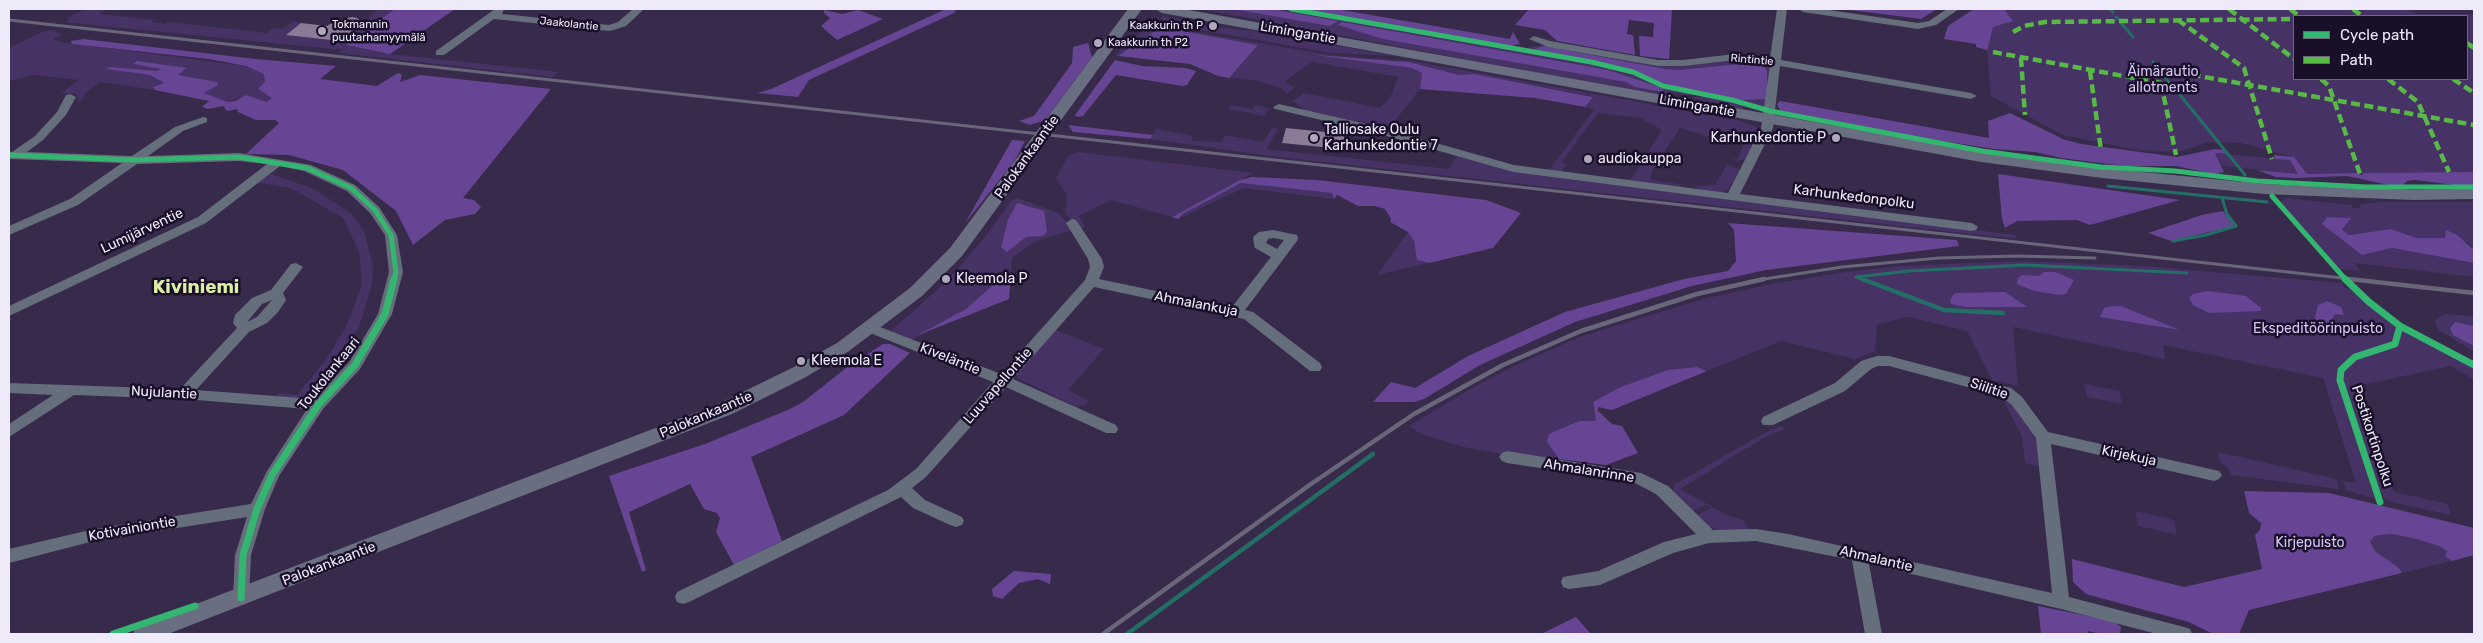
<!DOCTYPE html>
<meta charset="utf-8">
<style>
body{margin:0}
#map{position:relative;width:2483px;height:643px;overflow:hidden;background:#382a4a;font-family:Rubik,sans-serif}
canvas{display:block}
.frame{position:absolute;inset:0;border:10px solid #efeaf9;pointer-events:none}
.legend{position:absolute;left:2293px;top:15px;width:175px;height:65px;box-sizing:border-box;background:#190f29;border:1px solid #6f677c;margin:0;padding:6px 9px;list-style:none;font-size:15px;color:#efeaf9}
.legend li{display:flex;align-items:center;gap:10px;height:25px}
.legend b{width:25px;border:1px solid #6f677c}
</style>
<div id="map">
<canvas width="2483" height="643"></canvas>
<div class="frame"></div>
<ul class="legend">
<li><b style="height:6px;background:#33b770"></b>Cycle path</li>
<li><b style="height:6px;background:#58b947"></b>Path</li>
</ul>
</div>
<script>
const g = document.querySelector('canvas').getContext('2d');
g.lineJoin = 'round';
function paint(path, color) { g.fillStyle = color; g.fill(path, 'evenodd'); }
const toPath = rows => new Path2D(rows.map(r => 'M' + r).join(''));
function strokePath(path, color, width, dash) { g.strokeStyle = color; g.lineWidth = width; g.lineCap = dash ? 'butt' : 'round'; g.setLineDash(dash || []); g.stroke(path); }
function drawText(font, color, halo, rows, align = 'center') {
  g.font = font + ' Rubik,sans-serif'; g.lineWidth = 5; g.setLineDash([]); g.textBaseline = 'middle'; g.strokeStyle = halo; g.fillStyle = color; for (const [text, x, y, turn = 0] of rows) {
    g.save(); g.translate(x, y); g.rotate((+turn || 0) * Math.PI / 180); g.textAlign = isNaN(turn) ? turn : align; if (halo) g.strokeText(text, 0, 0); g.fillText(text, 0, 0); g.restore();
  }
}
paint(toPath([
 [85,9,106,9,99,14,154,20,152,22,165,24,168,22,267,33,274,28,282,29,294,21,301,23,287,35,340,41,379,9,395,9,347,45,390,54,559,72,553,77,338,53,342,50,62,22,68,21,68,18],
 [1201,9,1284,9,1591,63,1632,73,1663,87,1699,94,1685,95,1668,92,1668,94,1638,92],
 [1983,9,2408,9,2417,14,2474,14,2474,172,2307,174,2293,157,2241,143,2209,142,2178,152,2138,150,2062,135,1991,96],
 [2294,16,2467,16,2467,79,2294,79],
 [1162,16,1198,23,1199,25,1195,29,1182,26,1162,20],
 [1153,22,1195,32,1330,55,1412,61,1737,120,1757,127,1758,136,1746,159,1737,161,1732,160,1738,158,1749,134,1727,131,1721,136,1713,134,1710,137,1680,128,1652,171,1650,180,1680,184,1681,186,1677,188,1627,180,1632,178,1662,130,1640,118,1598,113,1562,162,1567,165,1559,173,1548,168,1551,168,1594,109,1585,107,1592,96,1474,74,1459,75,1423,65,1395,60,1327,56,1412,68,1422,73,1420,89,1390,127,1382,125,1378,127,1306,111,1293,101,1304,93,1380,108,1390,98,1398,77,1312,62,1284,82,1295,87,1287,94,1280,88,1259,81,1229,78,1258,45,1161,27,1118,56,1115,55],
 [1204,26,1256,31,1395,56,1331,53,1200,30],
 [54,30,62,35,53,39,59,42,246,66,265,74,265,82,273,98,267,102,246,95,227,102,214,99,203,93,217,85,216,82,178,75,187,69,161,69,157,71,107,69,150,75,164,83,154,88,155,90,100,82,85,93,83,100,78,101,77,94,61,93,79,80,34,75,9,81,9,48,44,31],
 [1545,45,1657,65,1736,59,1770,65,1766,109,1733,99,1663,86,1634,72,1618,67,1518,49],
 [1707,96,1742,104,1743,109,1690,98],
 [1231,105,1252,109,1255,105,1269,108,1264,116,1228,109],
 [1272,128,1278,129,1266,149,1449,169,1458,155,1544,176,2016,235,2017,239,1269,156,1150,139,1157,129,1193,136,1191,141,1221,142,1225,135,1263,142],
 [1078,152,1253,173,1172,217,1111,200,1079,216,1085,227,1079,229,1065,213,1067,195,1056,178,1069,155],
 [2215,153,2290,160,2299,174,2223,166],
 [1727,164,1740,170,1729,189,1721,193,1700,191,1695,186,1715,185],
 [268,173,314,189,352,214,364,231,373,266,372,284,359,327,335,363,306,400,276,396,278,393,297,395,324,362,346,327,362,285,359,252,343,218,291,188,258,183],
 [1241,183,1332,193,1334,199,1244,188,1178,219,1183,214],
 [1018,198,1058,213,1074,230,1036,241,1012,258,1011,277,1000,279,966,309,912,340,891,331,948,280,985,237,1011,201],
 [2286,198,2351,205,2354,208,2361,208,2359,205,2380,202,2474,202,2474,250,2468,243,2446,231,2446,238,2417,238,2391,229,2349,235,2342,231,2351,218,2327,217,2362,255,2391,248,2474,263,2474,277,2355,263,2360,271,2340,269,2282,204,2282,200],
 [1408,232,1414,241,1417,260,1429,263,1377,275],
 [2022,261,2142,266,2342,283,2345,288,2348,288,2409,333,2474,367,2474,380,2451,366,2357,386,2394,492,2448,504,2451,515,2391,502,2384,498,2380,489,2374,488,2375,496,2372,498,2346,490,2343,481,2356,483,2323,378,2163,345,2165,359,2013,327,2018,386,1992,380,1967,331,1908,317,1877,324,1875,351,1855,359,1781,341,1707,371,1697,367,1593,402,1596,421,1578,421,1547,442,1559,459,1531,459,1463,447,1422,434,1409,426,1467,391,1512,367,1579,337,1703,299,1776,283,1846,272,1903,266],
 [2445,314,2474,316,2474,352,2439,330,2435,322,2437,318],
 [1054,329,1104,349,1068,390,1089,401,1084,405,1077,407,1017,378,1016,375],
 [1949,381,1997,392,2009,399,2036,436,2039,466,2025,463,2022,436,2001,396],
 [2084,384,2120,391,2122,404,2087,397],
 [1782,426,1785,429,1767,436,1680,489,1727,515,1743,520,1748,528,1746,531,1720,530,1708,527,1697,515,1711,508,1706,505,1692,511,1673,492,1675,484,1766,432],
 [2218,452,2337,479,2339,489,2231,475,2229,469,2220,461],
 [2135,511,2174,520,2177,535,2138,526],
 [2391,534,2413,538,2439,546,2447,551,2445,556,2452,561,2402,573,2399,568,2381,557,2370,542,2373,536]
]), '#463265');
paint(toPath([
 [395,9,455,9,390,54,346,45],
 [946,9,956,9,954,13,809,80,798,97,757,93,771,89],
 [1233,9,1271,9,1338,21,1330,26],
 [1306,9,1336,9,1510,39,1513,32,1520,44,1510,46],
 [1529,9,1672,9,1669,59,1640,56,1639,36,1653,37,1654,23,1629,20,1627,34,1633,35,1635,55,1557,41,1545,30,1515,25],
 [1842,9,1937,9,1921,19],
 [1974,9,2004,9,2013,21,1993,27,1987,50,1976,47,1976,44,1944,39,1948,26],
 [824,10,842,14,858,10,883,19,837,40,821,26,830,18,824,13],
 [1342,22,1608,70,1662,88,1663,92,1635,87,1626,82,1383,39,1338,25],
 [1161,27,1258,45,1229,78,1218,76,1190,64,1118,56],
 [83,39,256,59,336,66,320,79,377,86,398,73,402,75,400,82,420,75,551,89,463,198,474,200,481,207,475,214,445,220,413,245,396,211,343,170,289,155,246,154,279,123,275,120,256,120,238,112,237,109,228,111,225,109,224,106,208,109,202,107,209,101,155,90,153,87,164,83,150,75,106,69,110,67,157,71,161,69,133,64,137,61,187,68,178,75,217,82,218,85,204,93,227,102,235,101,246,95,267,102,272,98,258,89,265,82,264,74,246,66,209,59,72,44,71,41],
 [1088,43,1092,57,1045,120,1030,125,1019,121,1034,116,1072,63,1073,47],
 [1544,46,1665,69,1680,70,1749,63,1763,65,1767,71,1767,99,1740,100,1663,85,1619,66,1532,50],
 [1315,55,1409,62,1459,75,1474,74,1593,97,1585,107,1535,98,1420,89,1422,73,1412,68],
 [1115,60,1142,66,1186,68,1196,71,1187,85,1182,86,1116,75,1083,116,1077,117,1075,115],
 [1780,101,1989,138,1988,121,2010,113,2063,139,2081,144,2177,157,2215,149,2224,150,2228,154,2215,153,2224,172,2214,174,2176,166,2124,166,2061,158,2035,152,1994,149,1910,136,1780,111,1777,104],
 [1068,125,1153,135,1150,139,1073,132],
 [1012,140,1025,141,1014,162,965,223],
 [2274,155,2294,157,2307,174,2357,173,2362,175,2364,173,2474,172,2474,185,2454,185,2416,180,2407,181,2403,185,2389,185,2347,176,2295,178,2276,177,2257,170,2298,174,2290,160,2275,159],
 [1998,174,2180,200,2090,225,2077,220,2017,221,2005,228,2002,219],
 [1252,177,1317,180,1486,200,1521,213,1493,248,1429,263,1417,260,1414,241,1408,232,1390,222,1391,219,1385,209,1375,206,1358,206,1337,195,1334,199,1332,193,1241,183,1183,214,1178,219,1172,217,1240,180],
 [1017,203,1044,211,1047,232,1043,236,1026,237,1007,252,1001,247,1008,220],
 [2223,211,2235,226,2171,241,2148,233,2202,215],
 [2327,217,2351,218,2342,230,2349,235,2391,229,2417,238,2445,238,2446,230,2457,235,2474,250,2474,263,2392,248,2362,255,2322,224],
 [1728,223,1957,240,1959,246,1766,270,1692,286,1575,322,1480,365,1424,399,1414,402,1373,402,1391,382,1415,388,1468,356,1565,312,1684,279,1728,271,1736,261,1734,230],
 [2044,272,2055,272,2074,280,2066,294,2059,295,2034,291,2017,284,2018,278,2022,275,2039,276],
 [1011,277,1009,299,916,336,966,309,1000,279],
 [2208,291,2246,296,2261,308,2261,311,2209,313,2193,305,2189,298,2193,294],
 [2005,292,2027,307,1965,307,1951,304,1950,301,1954,294,1958,293],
 [2327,301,2341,307,2344,315,2335,314,2327,326,2318,323,2315,318,2318,305],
 [2114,306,2121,306,2180,330,2100,317,2104,308],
 [2455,322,2474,326,2474,346,2453,335,2450,328],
 [883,344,890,344,910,353,844,415,751,457,782,541,734,565,716,532,720,518,717,513,704,509,690,484,629,512,646,570,642,572,609,476,705,444,790,409,803,402,846,368],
 [1697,367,1707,371,1612,410,1598,407,1598,411,1612,424,1622,426,1638,453,1606,465,1559,459,1547,442,1549,434,1579,421,1596,421,1593,402,1621,387,1668,370],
 [2244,491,2329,493,2474,528,2474,555,2452,561,2445,556,2447,551,2439,546,2413,538,2391,534,2374,536,2370,542,2376,552,2399,568,2402,573,2249,610,2239,634,2213,634,2189,622,2086,594,2073,582,2072,559,2184,587,2262,569,2255,535,2260,530,2261,523,2249,513],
 [1014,571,1051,574,1050,584,1038,579,1019,583,1002,599,993,596,992,589],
 [2038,606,2113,621,2121,627,2120,634,2101,634,2088,631,2088,634,2041,634],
 [1576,617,1591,634,1541,634]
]), '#664694');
strokePath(toPath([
 [2110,9,2113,12],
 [2116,17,2118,19],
 [2121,23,2133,37],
 [2153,62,2168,81],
 [2176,90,2245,175],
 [2108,186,2267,202],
 [2173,241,2206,235,2236,226,2227,214,2222,198],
 [1865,280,1856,277,1909,271,2025,265,2187,273]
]), '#236f66', 3);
strokePath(toPath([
 [1862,279,1944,310,2003,313],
 [1127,634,1373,454]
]), '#236f66', 4.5);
paint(toPath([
 [352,17,357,18,362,23,340,41,286,35,301,23,327,26,335,21],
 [1286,128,1345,134,1342,149,1282,143]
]), '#8c7b96');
paint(toPath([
 [495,9,504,9,502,14,609,25,618,22,633,9,644,9,626,26,610,31,494,19,444,55,436,55,436,51,495,9],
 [1777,9,1787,9,1781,60,1971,93,1977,96,1971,99,1780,66,1773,128,1740,194,1972,223,1978,227,1976,230,1972,231,1513,172,1376,133,1275,109,1273,107,1279,104,1379,127,1514,165,1728,193,1761,128,1770,65,1735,60,1683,66,1658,66,1548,47,1529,39,1534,36,1550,41,1658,60,1683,60,1735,54,1770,58,1777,9],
 [1798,9,1822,9,1918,23,1929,21,1947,9,1959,9,1936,25,1918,29,1803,12,1798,9],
 [70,94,76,97,66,115,43,140,27,152,132,156,175,127,203,117,207,118,207,122,183,131,148,156,239,153,311,165,355,185,379,207,397,235,403,272,392,314,360,369,323,409,279,476,265,509,251,555,249,598,247,603,241,605,235,603,233,598,235,555,247,517,94,541,9,563,9,549,94,529,251,504,267,471,307,409,184,399,74,395,9,437,9,424,53,395,9,393,9,383,180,389,237,328,233,323,235,315,252,298,271,290,291,264,296,263,303,267,283,293,286,300,278,312,267,323,249,332,196,390,315,399,350,361,378,314,389,272,385,235,370,213,347,191,304,171,280,166,206,223,9,316,9,306,198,217,267,164,239,161,137,164,78,205,9,235,9,226,70,199,122,163,9,159,9,151,12,152,35,136,57,112,66,95,70,94],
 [272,300,257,317,247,322,262,304,272,300],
 [1072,219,1076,220,1102,259,1104,267,1099,279,1232,307,1271,257,1255,248,1253,239,1254,236,1259,232,1273,230,1297,235,1298,238,1297,241,1245,310,1253,312,1320,363,1322,367,1320,371,1310,371,1244,319,1094,287,1013,379,1116,425,1118,429,1116,433,1106,433,1006,387,926,477,912,488,925,500,962,517,964,521,962,525,956,527,950,525,913,508,901,497,689,602,683,604,677,602,675,597,677,592,888,490,916,469,993,382,865,331,863,328,865,325,875,325,1001,374,1085,280,1090,267,1088,259,1066,223,1072,219],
 [1273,238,1284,240,1277,249,1266,243,1268,239,1273,238],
 [1877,356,1889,356,2011,388,2022,397,2048,432,2219,471,2222,475,2219,479,2214,481,2051,444,2069,597,2184,627,2190,629,2192,634,2157,634,2061,609,1869,564,1882,634,1865,634,1852,560,1756,541,1709,543,1673,553,1600,585,1569,589,1563,587,1561,582,1563,577,1598,571,1664,542,1696,534,1656,494,1633,482,1507,463,1502,461,1499,457,1502,453,1507,451,1641,473,1668,486,1713,530,1756,529,1788,534,2052,593,2036,438,2012,405,2001,396,1889,366,1878,366,1871,369,1845,391,1773,425,1763,425,1761,421,1763,417,1835,383,1861,361,1877,356]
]), '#656e7b');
paint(toPath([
 [1128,9,1142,9,962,256,922,296,849,351,806,377,732,414,168,634,133,634,136,627,718,404,794,367,837,343,910,288,950,248,1128,9],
 [1155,9,1183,9,1981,152,2102,168,2264,184,2414,190,2474,189,2474,199,2414,200,2264,194,2102,178,1981,162,1162,13,1155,9]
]), '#696e81');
strokePath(toPath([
 [9,20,2360,280],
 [1758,280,1842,267,1939,258,2017,256,2095,258]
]), '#6a667a', 3);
strokePath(toPath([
 [2349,279,2474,293],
 [1103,634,1311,484,1414,414,1503,365,1581,331,1697,294,1764,279]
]), '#6a667a', 4.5);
strokePath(toPath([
 [2229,9,2294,59],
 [2290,9,2299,16],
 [2353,9,2362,16],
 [2178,20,2244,68,2272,159],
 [2013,32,2024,26,2045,22,2294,19],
 [2467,43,2474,48],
 [1993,52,2178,86],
 [2021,58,2025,115],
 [2165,70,2474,125],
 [2090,71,2101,150],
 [2321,79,2329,86,2360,174],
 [2388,79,2418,102,2449,172],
 [2453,79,2474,93],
 [2161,83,2176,155]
]), '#58b947', 4.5, [9, 4.5]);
strokePath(toPath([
 [1291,9,1591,62,1633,72,1663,86,1732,100,1770,111,1982,151,2101,167,2175,171,2257,181,2365,187,2474,187],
 [9,155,134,160,239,157,307,168,351,188,375,210,391,235,396,272,394,280],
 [2272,196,2346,280]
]), '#33b770', 5);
strokePath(toPath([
 [2345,279,2369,302,2400,326,2474,365],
 [2380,502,2340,380,2341,370,2355,357,2395,344,2400,326],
 [241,598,243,555,257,509,272,475,318,405,355,365,385,314,394,279],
 [113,634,195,606]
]), '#33b770', 7);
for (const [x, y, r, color] of [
 [1213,26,5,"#afa7bc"],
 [322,31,5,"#afa7bc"],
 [1098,43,5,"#afa7bc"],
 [1314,138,5,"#afa7bc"],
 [1836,138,5,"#afa7bc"],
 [1588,159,5,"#afa7bc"],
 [946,279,5,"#afa7bc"],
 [801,361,5,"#afa7bc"]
]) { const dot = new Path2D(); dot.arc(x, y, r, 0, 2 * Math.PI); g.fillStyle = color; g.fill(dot); strokePath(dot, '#190f29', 2); }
drawText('11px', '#efeaf9', '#190f29', [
 ["Jaakolantie",569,24,6],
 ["Rintintie",1752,60,5]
]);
drawText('11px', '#efeaf9', '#190f29', [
 ["Tokmannin",332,25],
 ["puutarhamyymälä",332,38],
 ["Kaakkurin th P",1203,26,"right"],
 ["Kaakkurin th P2",1108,43]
], 'left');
drawText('14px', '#efeaf9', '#190f29', [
 ["Limingantie",1298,33,10],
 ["Limingantie",1697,106,10],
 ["Palokankaantie",1027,157,-54],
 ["Karhunkedonpolku",1854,197,7],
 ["Lumijärventie",142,231,-25],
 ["Ahmalankuja",1196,304,11],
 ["Kiveläntie",950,359,22],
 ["Toukolankaari",329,374,-51],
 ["Luuvapellontie",998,386,-49],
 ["Siilitie",1989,389,19],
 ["Nujulantie",164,393,3],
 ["Palokankaantie",706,415,-23],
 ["Postikortinpolku",2372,436,72],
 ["Kirjekuja",2129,456,12],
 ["Ahmalanrinne",1589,471,9],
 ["Kotivainiontie",132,529,-10],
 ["Ahmalantie",1876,559,13],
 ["Palokankaantie",329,564,-21]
]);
drawText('14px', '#d6c6f5', '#190f29', [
 ["Äimärautio",2163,72],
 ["allotments",2163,88],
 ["Ekspeditöörinpuisto",2318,329],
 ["Kirjepuisto",2310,543]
]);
drawText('14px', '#efeaf9', '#190f29', [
 ["Talliosake Oulu",1324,130],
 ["Karhunkedontie 7",1324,146],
 ["Karhunkedontie P",1826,138,"right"],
 ["audiokauppa",1598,159],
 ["Kleemola P",956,279],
 ["Kleemola E",811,361]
], 'left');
drawText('bold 19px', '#dbeea2', '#190f29', [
 ["Kiviniemi",196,288]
]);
</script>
